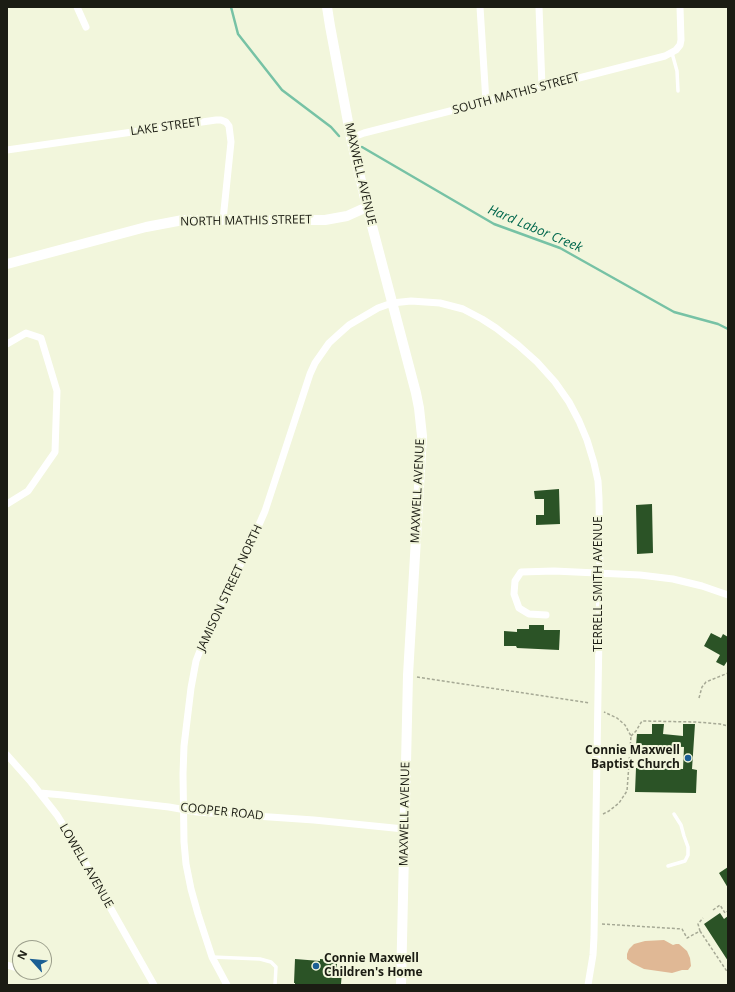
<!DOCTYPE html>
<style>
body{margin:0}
#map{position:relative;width:735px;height:992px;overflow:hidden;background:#f2f6dc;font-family:"Open Sans",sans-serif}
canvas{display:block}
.frame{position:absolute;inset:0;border:8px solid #1b1c13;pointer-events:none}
.north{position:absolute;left:12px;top:940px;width:40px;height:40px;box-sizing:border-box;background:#f2f6dc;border:1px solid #9c9f8c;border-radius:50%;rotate:297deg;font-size:11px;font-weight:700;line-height:16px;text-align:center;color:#1b1c13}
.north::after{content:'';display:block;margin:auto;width:14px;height:18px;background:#1b5f94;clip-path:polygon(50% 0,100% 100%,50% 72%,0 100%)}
</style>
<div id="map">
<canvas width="735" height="992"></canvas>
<div class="frame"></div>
<div class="north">N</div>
</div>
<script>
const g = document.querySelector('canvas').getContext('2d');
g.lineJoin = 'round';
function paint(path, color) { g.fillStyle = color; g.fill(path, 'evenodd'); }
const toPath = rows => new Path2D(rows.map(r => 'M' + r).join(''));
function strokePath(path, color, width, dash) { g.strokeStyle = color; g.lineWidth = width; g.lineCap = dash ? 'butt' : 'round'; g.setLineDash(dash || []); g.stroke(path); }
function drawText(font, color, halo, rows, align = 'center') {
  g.font = font + ' "Open Sans",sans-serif'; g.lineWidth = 4; g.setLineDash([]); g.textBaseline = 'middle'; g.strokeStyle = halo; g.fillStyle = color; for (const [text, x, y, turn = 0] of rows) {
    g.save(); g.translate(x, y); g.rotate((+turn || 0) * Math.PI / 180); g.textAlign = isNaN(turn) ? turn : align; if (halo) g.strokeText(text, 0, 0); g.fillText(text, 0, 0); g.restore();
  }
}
paint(toPath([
 [664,940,673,945,676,944,679,944,687,951,690,958,691,966,688,970,682,970,672,973,644,969,632,963,627,959,627,954,629,949,634,944,645,941]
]), '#e0b895');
strokePath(toPath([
 [231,7,238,34,282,90,331,127,339,136],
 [362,147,494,224,560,248,674,312,718,324,728,329]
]), '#77c2a5', 2.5);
paint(toPath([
 [559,489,560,524,536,525,536,515,544,515,544,499,535,499,534,491],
 [652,504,653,553,637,554,636,505],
 [529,625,544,625,544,630,560,630,559,650,517,648,516,646,504,646,504,631,517,632,517,629,529,629],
 [711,633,721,638,723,634,728,637,728,660,724,666,716,662,720,655,704,646],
 [652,724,664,724,663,734,683,736,683,724,695,724,692,769,697,770,696,793,635,792,636,768,683,769,684,747,636,745,637,734,652,734],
 [728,867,728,888,719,873],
 [720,913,724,919,728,916,728,961,704,924],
 [295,959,320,961,320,959,337,960,337,971,342,972,341,984,337,984,337,985,295,985,295,983,294,983]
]), '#2b5326');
strokePath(toPath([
 [417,677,590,703],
 [699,698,702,687,706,682,728,673],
 [631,736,636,731,642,721,696,722,720,724,728,726],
 [605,763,629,762],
 [603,814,609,811,619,803,627,791,631,736,625,725,617,718,604,712],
 [713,910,720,905,725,913,728,911],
 [602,924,682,929,687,938,700,931,698,924,703,918],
 [700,931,728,973]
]), '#a6a995', 1.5, [3, 2]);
strokePath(toPath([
 [672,53,677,71,678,91],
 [668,866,685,861,688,855,688,847,684,836,681,825,674,814],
 [212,957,260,959,271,962,276,967,275,985]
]), '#fff', 3.5);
strokePath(toPath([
 [77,7,86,27],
 [480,7,486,102],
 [539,7,542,87],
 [351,138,364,133,665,56,676,50,680,45,681,40,680,7],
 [7,150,216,120,221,120,226,122,229,126,231,142,223,220],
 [7,344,26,333,41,338,57,391,55,452,28,491,7,504],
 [546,615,529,614,519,608,514,594,515,581,521,572,554,571,640,575,673,579,702,586,728,595],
 [7,755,31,782,57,815,75,844,106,900,154,985],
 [40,793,63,795,169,807,197,812,314,820,404,829],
 [7,965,20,969],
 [31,972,34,973],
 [227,985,212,957,198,914,191,889,186,864,184,842,183,774,184,746,191,688,196,661,206,635,251,543,265,511,310,374,315,363,329,343,340,333,349,325,378,308,392,303,411,301,440,303,463,309,482,319,496,328,518,345,537,362,555,382,569,402,579,421,587,440,594,463,598,481,599,499,600,573,594,937,593,955,588,985]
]), '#fff', 7);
strokePath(toPath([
 [327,7,330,26,351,138,367,207,416,393,419,408,422,436,408,675,401,985],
 [7,264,146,227,183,220,325,220,347,216,367,207]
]), '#fff', 10);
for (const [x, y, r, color] of [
 [688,758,4,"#1b5f94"],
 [316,966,4,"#1b5f94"]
]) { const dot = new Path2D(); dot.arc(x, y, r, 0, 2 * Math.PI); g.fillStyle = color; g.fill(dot); strokePath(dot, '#f2f6dc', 1.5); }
drawText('12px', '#1b1c13', '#f2f6dc', [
 ["SOUTH MATHIS STREET",516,94,-15],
 ["LAKE STREET",166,127,-8],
 ["MAXWELL AVENUE",360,174,77],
 ["NORTH MATHIS STREET",246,221,-1],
 ["MAXWELL AVENUE",418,491,-87],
 ["TERRELL SMITH AVENUE",599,584,-90],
 ["JAMISON STREET NORTH",230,588,-65],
 ["COOPER ROAD",222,812,6],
 ["MAXWELL AVENUE",405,814,-89],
 ["LOWELL AVENUE",86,866,60]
]);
drawText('bold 12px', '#1b1c13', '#f2f6dc', [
 ["Connie Maxwell",680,751],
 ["Baptist Church",680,765],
 ["Connie Maxwell",324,959,"left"],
 ["Children's Home",324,973,"left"]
], 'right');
drawText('italic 13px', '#00674d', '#f2f6dc', [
 ["Hard Labor Creek",535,229,23]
]);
</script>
